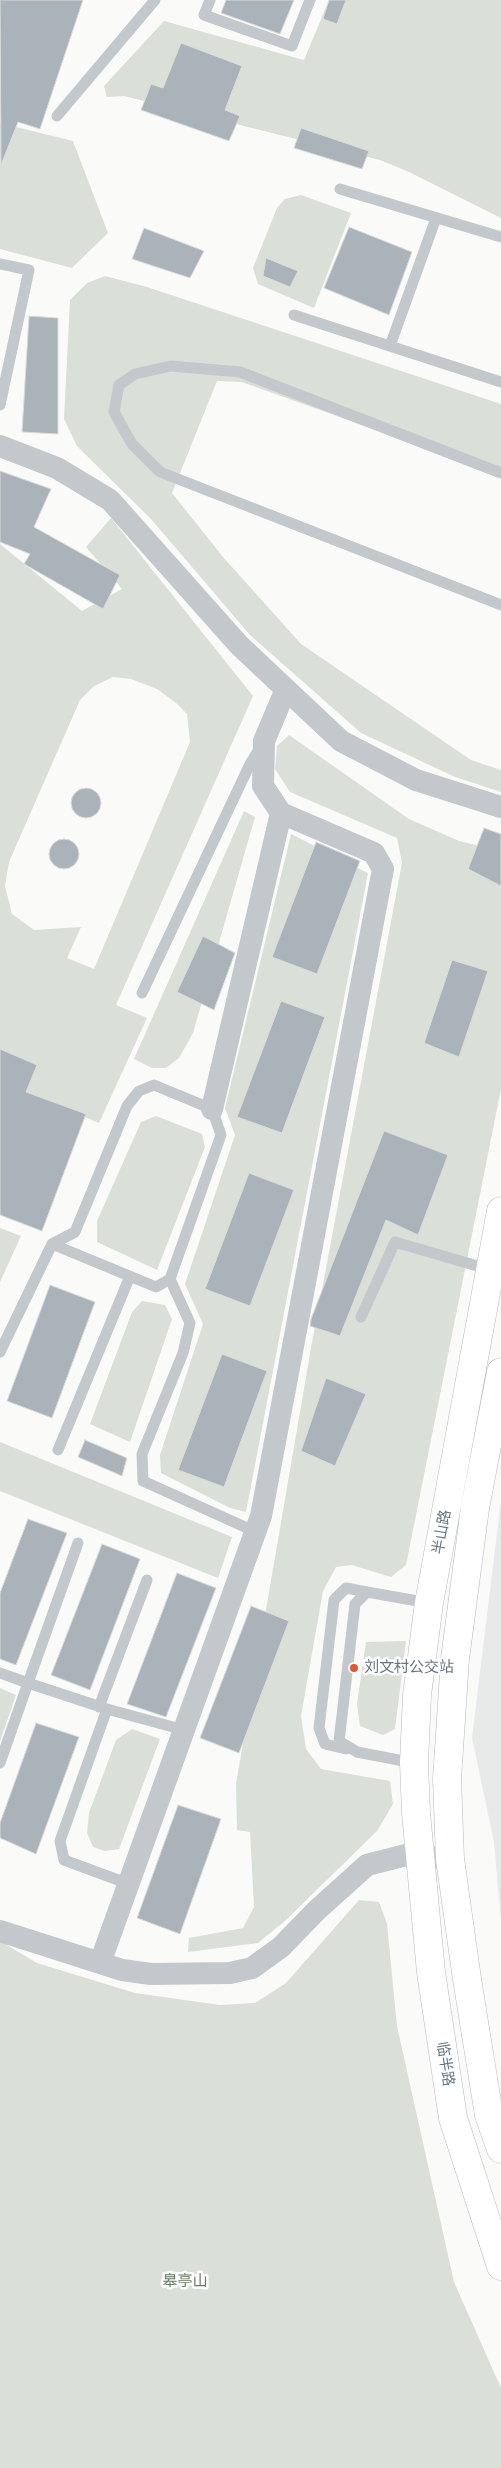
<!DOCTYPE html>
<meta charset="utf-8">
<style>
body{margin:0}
canvas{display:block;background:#fafaf8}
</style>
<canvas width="501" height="2468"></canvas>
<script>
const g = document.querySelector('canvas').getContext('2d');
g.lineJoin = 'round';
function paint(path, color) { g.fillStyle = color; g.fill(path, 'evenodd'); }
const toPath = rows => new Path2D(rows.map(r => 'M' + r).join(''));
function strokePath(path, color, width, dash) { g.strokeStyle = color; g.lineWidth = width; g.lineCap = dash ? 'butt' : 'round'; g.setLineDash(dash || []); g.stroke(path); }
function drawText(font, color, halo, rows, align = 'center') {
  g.font = font + ' "Work Sans","Noto Sans SC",sans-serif'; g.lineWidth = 5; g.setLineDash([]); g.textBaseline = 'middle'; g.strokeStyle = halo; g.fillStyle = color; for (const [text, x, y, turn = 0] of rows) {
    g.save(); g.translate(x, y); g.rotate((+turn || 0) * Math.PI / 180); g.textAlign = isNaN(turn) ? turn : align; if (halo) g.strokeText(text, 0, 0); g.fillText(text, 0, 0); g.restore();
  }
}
paint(toPath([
 [501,1500,501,1922,494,1842,472,1738]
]), '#e8e9e9');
paint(toPath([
 [329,0,501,0,501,218,409,172,380,160,124,96,107,97,104,86,164,21,304,60],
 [0,123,73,141,108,233,72,268,0,249],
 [301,195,351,213,314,308,258,284,253,268,277,208,285,199],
 [105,276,147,287,501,404,501,475,242,382,217,381,172,493,223,557,301,644,471,760,501,770,501,792,455,777,361,733,250,635,151,519,77,446,64,419,70,300,87,283],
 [111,518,253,696,116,1005,147,1018,99,1123,37,1096,0,1181,0,544,82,611,122,589,86,547],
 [113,677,131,679,157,689,176,703,187,714,190,742,94,969,67,958,81,927,34,930,12,914,5,886,9,862,80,700,94,686],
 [289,735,409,819,459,841,501,851,501,1089,406,1565,391,1577,352,1565,336,1567,323,1591,301,1716,306,1749,321,1769,390,1781,393,1804,377,1831,285,1921,258,1943,188,1952,189,1938,243,1928,254,1907,250,1832,237,1830,236,1784,311,1348,402,863,397,838,290,792,275,769,277,746],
 [244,811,255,817,193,1033,179,1058,166,1068,152,1068,134,1059],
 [291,834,368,873,246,1512,230,1508,161,1473,160,1455,203,1324,185,1284,235,1135,225,1108],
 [156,1116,202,1134,205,1147,157,1270,97,1242,97,1221,141,1122],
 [0,1228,21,1236,0,1282],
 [142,1301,165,1305,172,1319,130,1442,90,1424,132,1312],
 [0,1442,232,1537,218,1578,0,1491],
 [406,1641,395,1729,383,1735,360,1726,357,1704,366,1642],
 [0,1688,16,1695,0,1741],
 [132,1729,160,1739,119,1849,105,1851,93,1847,87,1833,89,1813,116,1740],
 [359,1900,379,1902,387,1924,397,2026,454,2282,501,2388,501,2468,0,2468,0,1941,37,1963,135,1993,220,2005,255,2003,286,1983]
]), '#dadfd7');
const building = toPath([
 [0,0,83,0,40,129,18,122,1,165,0,0],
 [226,0,294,0,280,34,221,13,226,0],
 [329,0,346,0,337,24,323,19,329,0],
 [181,43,242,66,225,110,240,116,229,141,141,110,151,84,163,88,181,43],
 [301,128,369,151,362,169,294,148,301,128],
 [349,227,412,252,389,315,324,288,349,227],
 [144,228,204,251,190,278,132,259,144,228],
 [266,258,298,271,290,287,263,276,266,258],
 [29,316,58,318,58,434,22,432,29,316],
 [0,471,51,489,34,527,120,575,103,609,24,564,30,554,0,542,0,471],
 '71 803a15 15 0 1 1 30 0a15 15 0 1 1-30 0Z',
 [484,828,501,834,501,886,468,869,484,828],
 '49 854a15 15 0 1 1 30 0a15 15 0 1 1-30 0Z',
 [316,842,360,861,317,974,272,957,316,842],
 [203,936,235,953,214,1010,177,992,203,936],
 [452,960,488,971,459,1057,424,1043,452,960],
 [281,1001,325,1017,282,1133,237,1117,281,1001],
 [0,1049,37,1065,26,1092,86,1114,42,1231,0,1215,0,1049],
 [384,1131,448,1155,418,1235,386,1220,340,1336,310,1326,311,1319,384,1131],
 [249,1173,294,1190,250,1306,205,1289,249,1173],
 [50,1285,95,1302,52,1418,7,1401,50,1285],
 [222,1354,267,1371,224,1487,178,1470,222,1354],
 [326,1378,366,1394,335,1466,301,1451,326,1378],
 [85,1440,127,1458,122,1476,78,1457,85,1440],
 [28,1519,67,1533,16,1665,0,1659,0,1593,28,1519],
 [102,1544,140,1559,90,1690,51,1675,102,1544],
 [177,1573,216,1588,166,1717,127,1704,177,1573],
 [251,1606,289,1621,239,1753,200,1738,251,1606],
 [36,1723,79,1737,36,1854,0,1838,0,1823,36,1723],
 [178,1805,221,1819,180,1934,137,1918,178,1805]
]);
paint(building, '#aab3b9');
strokePath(building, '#dcdcda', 1);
const secondary = toPath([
 [501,1211,429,1603,417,1695,414,1763,416,1813,431,1972,453,2118,501,2266],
 [501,1372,475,1508,455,1659,447,1779,450,1859,467,1979,489,2115,501,2149]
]);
strokePath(secondary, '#b3babf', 29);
strokePath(toPath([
 [210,0,204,15,292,46,310,0],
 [57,116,155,0],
 [340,189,501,237],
 [0,264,29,270,0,405],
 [294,315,501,382],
 [390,346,436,218],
 [501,473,240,372,171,366,135,374,119,385,114,412,132,444,160,472,501,605],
 [142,993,250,764,260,748],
 [170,1279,190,1323,183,1353,142,1454,143,1481,256,1532],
 [361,1317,395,1242,491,1270],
 [0,1352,52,1244,75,1232,127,1106,139,1091,154,1085,212,1109,221,1135,170,1279,156,1287,52,1244],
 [58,1450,130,1276],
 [0,1673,28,1683,78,1543],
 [99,1707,147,1580],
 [346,1749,325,1744,319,1728,334,1600,346,1588,367,1592],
 [0,1763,28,1683,107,1709],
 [414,1763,357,1752,339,1741,355,1604,367,1592,429,1603],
 [129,1884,64,1860,60,1841,107,1709,184,1730]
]), '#c3c8cc', 11);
strokePath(toPath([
 [0,446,57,468,110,500,239,645,341,741,416,780,501,807],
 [212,1109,281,813,263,786,264,741,286,689],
 [0,1931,122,1970,151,1974,230,1973,252,1968,281,1947,317,1910,367,1865,406,1855,450,1859],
 [100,1963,261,1516,383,869,374,853,281,813]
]), '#c3c8cc', 22);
strokePath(secondary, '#fff', 28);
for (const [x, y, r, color] of [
 [354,1668,5,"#e4572e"]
]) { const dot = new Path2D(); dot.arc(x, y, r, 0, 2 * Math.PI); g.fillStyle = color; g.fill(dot); strokePath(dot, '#fff', 2); }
drawText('15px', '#657683', '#fff', [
 ["半山路",442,1532,-80],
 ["临半路",445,2064,81]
]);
drawText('15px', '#657683', '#fff', [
 ["刘文村公交站",364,1668]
], 'left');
drawText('15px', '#687a64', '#fff', [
 ["皋亭山",185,2282]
]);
</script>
